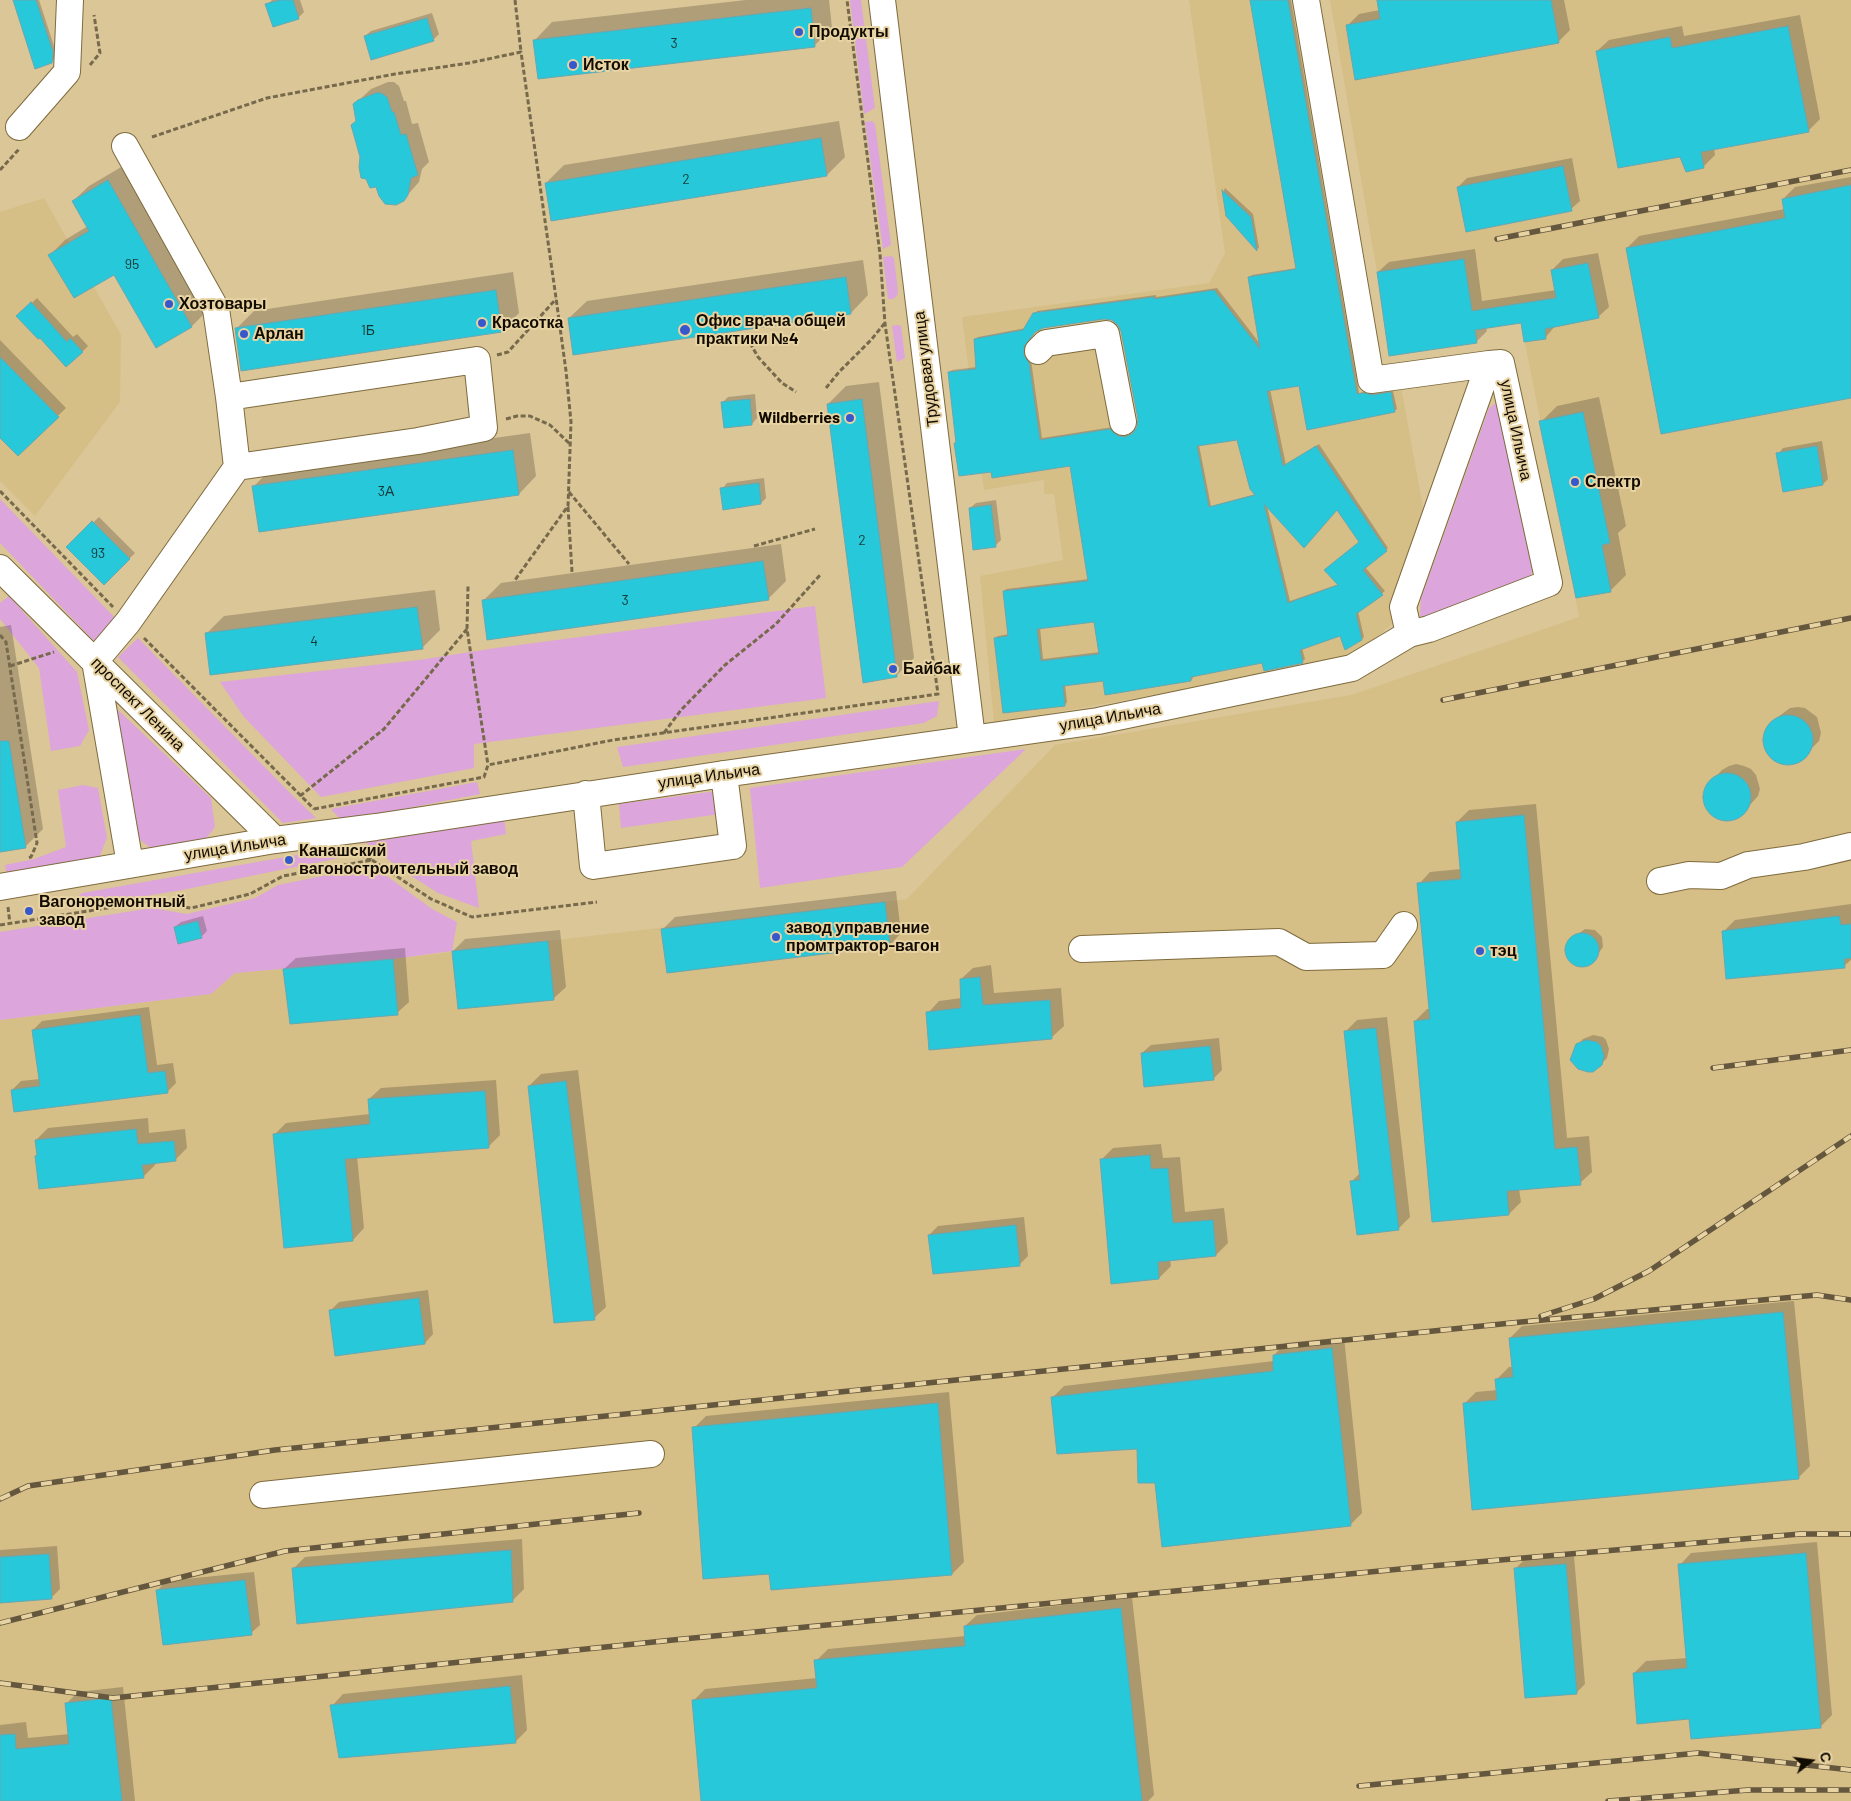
<!DOCTYPE html>
<meta charset="utf-8">
<style>
body{margin:0}
#map{position:relative;width:1851px;height:1801px;overflow:hidden;background:#dbc697;font-family:Barlow,sans-serif}
canvas{display:block}
.north{position:absolute;left:1786px;top:1736px;width:50px;height:50px;-webkit-text-stroke:4px #e8d3a3;paint-order:stroke;rotate:75deg;font-size:14px;font-weight:700;line-height:20px;text-align:center;color:#120b00}
.north::after{content:'';display:block;margin:auto;width:18px;height:22px;background:#120b00;clip-path:polygon(50% 0,100% 100%,50% 72%,0 100%)}
</style>
<div id="map">
<canvas width="1851" height="1801"></canvas>
<div class="north">С</div>
</div>
<script>
const g = document.querySelector('canvas').getContext('2d');
g.lineJoin = 'round';
function paint(path, color) { g.fillStyle = color; g.fill(path, 'evenodd'); }
const toPath = rows => new Path2D(rows.map(r => 'M' + r).join(''));
function strokePath(path, color, width, dash) { g.strokeStyle = color; g.lineWidth = width; g.lineCap = dash ? 'butt' : 'round'; g.setLineDash(dash || []); g.stroke(path); }
function drawText(font, color, halo, rows, align = 'center') {
  g.font = font + ' Barlow,sans-serif'; g.lineWidth = 4; g.setLineDash([]); g.textBaseline = 'middle'; g.strokeStyle = halo; g.fillStyle = color; for (const [text, x, y, turn = 0] of rows) {
    g.save(); g.translate(x, y); g.rotate((+turn || 0) * Math.PI / 180); g.textAlign = isNaN(turn) ? turn : align; if (halo) g.strokeText(text, 0, 0); g.fillText(text, 0, 0); g.restore();
  }
}
paint(toPath([
 [1189,0,1293,0,1360,393,1401,386,1426,524,1393,623,1349,661,994,723,980,576,1063,560,1054,494,1044,494,1044,480,984,490,962,317,1209,283,1225,253],
 [1330,0,1851,0,1851,1801,0,1801,0,1020,211,994,235,973,393,959,907,899,1055,745,1351,695,1579,617,1521,323,1475,330,1477,343,1389,356,1377,272],
 [44,198,121,335,120,402,35,516,0,481,0,212]
]), '#d6be87');
paint(toPath([
 [850,0,861,0,875,108,864,114],
 [872,121,875,124,876,131,891,245,883,249,865,122],
 [891,256,894,258,898,292,897,296,893,299,888,299,883,257],
 [898,325,901,326,905,358,897,362,892,326],
 [1496,403,1502,409,1534,563,1530,579,1434,619,1420,616,1421,599,1489,408],
 [0,499,117,620,102,638,93,640,0,543],
 [9,596,77,672,89,730,80,746,51,751,39,668,0,619,0,603],
 [815,606,826,698,474,744,474,768,321,797,244,717,220,682,419,660,496,648],
 [138,638,291,794,316,818,283,823,118,657],
 [939,701,937,716,924,723,623,767,617,747],
 [118,710,211,798,215,827,204,841,153,850,139,839,116,719],
 [1026,749,902,867,760,888,750,788],
 [477,782,480,794,342,821,331,809],
 [83,785,98,788,107,838,97,863,7,876,5,865,34,859,66,847,58,790],
 [717,791,720,814,621,828,619,804],
 [504,818,506,834,471,841,479,908,438,893,402,870,361,839],
 [342,847,354,855,182,890,66,909,82,893],
 [373,866,432,909,457,922,452,951,393,959,235,973,211,994,0,1020,0,932,152,908,187,914,255,898,278,885]
]), '#dca5db');
paint(toPath([
 [15,0,39,0,55,49,54,59,52,62],
 [272,0,300,0,304,12,298,18,267,5],
 [746,0,829,0,832,28,814,46,535,40,552,22],
 [1251,0,1291,0,1359,393,1367,391,1376,393,1393,391,1397,409,1394,411,1300,384,1270,389,1286,465,1319,444,1388,548,1365,567,1385,591,1358,611,1364,637,1361,640,1340,635,1302,648,1305,659,1302,662,1263,661,1193,675,1193,678,1191,680,1104,679,1065,684,1067,702,1065,705,995,638,998,636,1009,634,1004,592,1006,589,1089,579,1071,465,992,470,957,442,949,372,952,370,977,367,975,339,978,337,1026,328,1037,311,1156,295,1156,297,1217,288,1261,345,1250,277,1252,275,1297,268],
 [1104,318,1112,319,1119,324,1122,331,1139,419,1138,428,1135,432,1129,435,1120,434,1113,427,1042,438,1031,360,1025,352,1026,343,1035,331,1043,327],
 [1238,439,1256,494,1211,506,1199,445],
 [1267,506,1337,509,1361,542,1339,584,1290,601],
 [1095,620,1100,652,1043,659,1040,627],
 [1379,0,1564,0,1570,30,1558,42,1347,26,1359,14,1380,10],
 [432,13,439,34,433,40,365,36,371,31],
 [1800,15,1820,119,1808,131,1714,148,1715,155,1703,167,1680,155,1597,51,1609,40,1682,26,1684,36],
 [388,82,394,82,399,86,404,101,406,101,412,124,418,123,429,162,422,169,419,182,403,200,376,186,361,157,354,105,371,89],
 [839,121,845,157,827,175,552,219,546,183,564,165],
 [1572,158,1580,201,1571,209,1458,187,1467,178],
 [123,166,207,311,192,326,157,346,115,273,50,255,65,240,88,226,73,201,89,186],
 [1851,177,1851,397,1627,248,1639,236,1785,209,1783,199,1795,187],
 [1225,188,1253,214,1259,248,1257,249,1227,215,1224,190],
 [1475,249,1482,301,1556,290,1552,270,1563,259,1598,253,1609,307,1598,317,1556,325,1545,338,1523,321,1486,327,1487,331,1476,342,1378,272,1389,262],
 [863,260,868,295,851,313,569,318,587,301],
 [513,272,519,313,501,331,236,329,254,311],
 [37,298,73,337,77,334,88,346,82,352,40,336,18,316],
 [0,340,66,408,18,455,0,436],
 [879,382,914,658,896,676,828,404,846,386],
 [755,394,757,418,752,424,722,403,728,397],
 [1599,397,1626,526,1618,533,1626,575,1610,591,1541,422,1557,406],
 [530,433,536,476,519,494,253,487,271,469],
 [1822,441,1828,479,1823,484,1778,454,1783,448],
 [764,478,766,498,761,503,722,489,727,483],
 [996,500,1001,540,995,546,970,508,976,503],
 [99,517,135,553,104,584,68,547],
 [781,544,786,581,768,599,483,601,501,583],
 [435,590,440,630,422,648,206,634,224,616],
 [11,625,43,829,25,847,0,851,0,627],
 [1798,707,1805,708,1817,717,1821,733,1819,741,1798,762,1783,764,1775,760,1770,755,1766,749,1765,733,1769,727,1778,717,1790,708],
 [1736,764,1744,766,1751,769,1756,775,1760,789,1758,796,1740,816,1726,820,1712,814,1707,808,1704,793,1707,786,1722,770,1729,766],
 [1536,804,1567,1138,1589,1136,1592,1172,1580,1183,1519,1189,1521,1202,1509,1214,1415,1021,1427,1009,1430,1009,1419,884,1430,872,1461,869,1457,822,1469,810],
 [896,891,901,933,890,945,663,929,675,917],
 [1851,904,1851,960,1844,966,1723,932,1735,920],
 [203,916,207,931,202,936,175,927,181,922],
 [1585,929,1595,930,1602,937,1603,947,1595,958,1588,965,1583,966,1573,963,1566,952,1570,940],
 [560,930,566,987,554,998,459,1008,453,951,465,939],
 [405,948,409,1002,397,1013,284,969,296,958],
 [991,965,994,993,1061,988,1064,1026,1052,1037,928,1013,939,1001,962,998,961,979,973,968],
 [149,1007,157,1065,173,1063,176,1083,167,1092,12,1090,21,1081,40,1079,33,1030,42,1021],
 [1387,1017,1410,1217,1398,1229,1352,1181,1361,1172,1345,1032,1357,1020],
 [1593,1035,1603,1037,1606,1040,1609,1049,1607,1058,1601,1064,1577,1045,1583,1039],
 [1219,1038,1222,1070,1213,1079,1142,1053,1151,1045],
 [578,1070,606,1307,594,1318,529,1086,541,1074],
 [496,1080,500,1135,488,1147,357,1156,364,1228,353,1240,274,1135,286,1123,370,1114,369,1099,381,1088],
 [148,1118,149,1133,185,1129,187,1148,175,1160,155,1162,155,1165,143,1177,36,1140,48,1128],
 [1161,1144,1163,1158,1180,1157,1185,1212,1224,1208,1228,1243,1216,1255,1170,1259,1171,1266,1159,1278,1101,1160,1113,1148],
 [1024,1217,1028,1256,1019,1265,929,1235,938,1226],
 [428,1290,433,1334,425,1343,331,1310,339,1302],
 [1794,1301,1810,1466,1798,1478,1464,1404,1476,1392,1498,1390,1497,1379,1509,1367,1513,1367,1510,1338,1522,1326],
 [1344,1337,1362,1513,1350,1525,1156,1482,1138,1448,1052,1398,1064,1386,1274,1361,1274,1355,1286,1343],
 [949,1392,964,1562,952,1574,770,1573,694,1428,706,1416],
 [522,1539,524,1589,512,1601,293,1569,305,1557],
 [1817,1542,1832,1715,1820,1727,1690,1718,1634,1673,1646,1661,1688,1658,1680,1565,1691,1553],
 [57,1546,60,1589,51,1598,0,1602,0,1550],
 [1574,1556,1585,1684,1576,1693,1515,1569,1524,1560],
 [254,1572,260,1625,251,1633,158,1590,166,1581],
 [1132,1597,1154,1795,1148,1801,702,1801,693,1701,705,1689,817,1678,816,1661,828,1649,966,1636,965,1626,977,1615],
 [522,1675,527,1730,516,1741,332,1706,343,1694],
 [123,1687,135,1801,0,1801,0,1725,26,1722,28,1738,70,1734,67,1703,78,1692]
]), '#0003');
const building = toPath([
 [13,0,36,0,53,52,52,63,35,69,13,0],
 [280,0,293,0,299,19,273,27,265,4,280,0],
 [1250,0,1288,0,1357,394,1364,393,1373,395,1391,392,1395,412,1307,430,1299,386,1267,391,1283,466,1316,446,1387,551,1363,570,1383,595,1356,614,1362,640,1345,650,1340,636,1300,650,1303,663,1264,671,1262,663,1191,677,1191,681,1105,695,1103,681,1063,686,1065,706,1003,713,994,638,1008,636,1003,591,1088,581,1070,466,992,478,991,472,959,476,954,443,956,443,948,372,976,369,974,339,1023,330,1033,313,1154,297,1154,299,1214,290,1260,349,1248,277,1296,269,1250,0],
 [1104,319,1112,320,1118,325,1121,331,1138,419,1137,427,1132,434,1125,437,1118,436,1110,429,1040,440,1029,363,1024,355,1024,347,1035,332,1043,328,1104,319],
 [1237,440,1250,489,1255,495,1209,507,1197,446,1237,440],
 [1264,504,1304,548,1337,510,1359,542,1324,570,1338,585,1288,603,1264,504],
 [1094,622,1099,654,1041,661,1037,629,1094,622],
 [1377,0,1551,0,1559,43,1355,80,1346,25,1380,19,1377,0],
 [811,8,815,47,538,79,533,40,811,8],
 [427,18,434,41,371,60,364,36,427,18],
 [1788,26,1809,132,1701,152,1704,168,1686,172,1680,157,1618,168,1596,51,1670,37,1672,48,1788,26],
 [376,93,381,93,387,97,392,112,394,112,401,135,406,134,418,175,411,178,408,195,404,201,396,205,385,204,379,196,376,187,370,188,366,179,361,178,359,167,360,157,351,125,356,121,353,104,358,100,376,93],
 [821,138,827,176,551,221,545,183,821,138],
 [1563,166,1572,211,1466,232,1457,187,1563,166],
 [108,180,192,327,156,348,114,275,74,298,48,255,89,231,72,201,108,180],
 [1851,185,1851,398,1661,434,1626,248,1785,218,1782,199,1851,185],
 [1222,190,1251,217,1257,251,1226,216,1222,190],
 [1464,259,1472,311,1556,298,1551,270,1588,263,1599,318,1545,329,1546,339,1524,342,1521,323,1475,330,1477,343,1389,356,1377,272,1464,259],
 [846,277,851,314,573,355,568,318,846,277],
 [496,290,502,332,241,371,235,328,496,290],
 [31,302,67,342,70,338,83,352,66,367,40,338,38,339,16,316,31,302],
 [0,357,59,417,18,456,0,438,0,357],
 [750,399,752,425,724,428,721,402,750,399],
 [862,399,897,677,863,683,827,404,862,399],
 [1583,412,1610,543,1602,545,1611,592,1576,598,1539,421,1583,412],
 [1817,446,1823,485,1783,492,1776,453,1817,446],
 [513,450,519,495,259,532,252,486,513,450],
 [759,483,761,504,723,510,720,488,759,483],
 [991,505,996,547,973,550,969,508,991,505],
 [92,521,130,559,104,585,66,547,92,521],
 [763,561,769,600,487,640,482,600,763,561],
 [417,607,423,649,210,675,205,633,417,607],
 '1763 740a25 25 0 1 1 50 0a25 25 0 1 1-50 0Z',
 [0,741,9,741,26,848,0,852,0,741],
 '1703 797a24 24 0 1 1 48 0a24 24 0 1 1-48 0Z',
 [1524,815,1555,1149,1577,1147,1581,1185,1507,1191,1509,1215,1432,1222,1414,1021,1430,1019,1417,883,1461,879,1456,822,1524,815],
 [885,902,890,946,667,973,661,929,885,902],
 [1839,916,1841,925,1851,924,1851,958,1844,959,1845,968,1726,979,1722,931,1839,916],
 [198,921,202,938,178,944,174,927,198,921],
 '1565 950a17 17 0 1 1 34 0a17 17 0 1 1-34 0Z',
 [548,941,554,1000,458,1009,452,951,548,941],
 [393,959,398,1015,290,1024,283,969,393,959],
 [980,977,983,1005,1050,1000,1052,1039,929,1050,926,1012,961,1008,960,979,980,977],
 [140,1015,148,1073,165,1071,168,1093,14,1112,11,1090,40,1086,32,1030,140,1015],
 [1376,1028,1399,1230,1357,1235,1350,1181,1360,1180,1344,1031,1376,1028],
 [1586,1040,1597,1042,1601,1046,1604,1056,1602,1065,1593,1072,1588,1072,1578,1069,1570,1060,1576,1044,1586,1040],
 [1210,1046,1214,1080,1144,1087,1141,1053,1210,1046],
 [566,1081,595,1320,554,1323,528,1086,566,1081],
 [485,1091,489,1148,345,1159,353,1241,284,1248,273,1134,370,1124,368,1099,485,1091],
 [136,1129,138,1144,174,1141,176,1161,142,1165,144,1178,39,1189,35,1156,37,1155,35,1140,136,1129],
 [1150,1155,1151,1169,1168,1168,1173,1223,1213,1220,1216,1256,1158,1262,1159,1279,1111,1284,1100,1159,1150,1155],
 [1016,1225,1020,1266,933,1274,928,1235,1016,1225],
 [419,1298,425,1344,335,1356,329,1310,419,1298],
 [1783,1312,1799,1479,1472,1510,1463,1403,1497,1400,1495,1379,1513,1377,1509,1338,1783,1312],
 [1332,1348,1351,1526,1162,1547,1155,1483,1138,1483,1137,1449,1057,1454,1051,1397,1273,1371,1273,1355,1332,1348],
 [938,1403,952,1575,771,1590,769,1574,703,1579,692,1427,938,1403],
 [511,1550,513,1602,297,1624,292,1568,511,1550],
 [1806,1553,1821,1728,1691,1739,1689,1719,1637,1724,1633,1673,1687,1668,1678,1564,1806,1553],
 [49,1554,52,1599,0,1603,0,1557,49,1554],
 [1566,1564,1577,1694,1525,1698,1514,1568,1566,1564],
 [245,1580,252,1635,163,1645,156,1590,245,1580],
 [1121,1608,1142,1801,701,1801,692,1700,817,1688,814,1660,965,1646,964,1626,1121,1608],
 [510,1686,516,1743,339,1758,330,1705,510,1686],
 [111,1698,122,1801,0,1801,0,1735,15,1734,16,1749,69,1744,65,1703,111,1698]
]);
paint(building, '#26c8da');
strokePath(building, '#67a7b0', 1);
const minor = toPath([
 [882,0,972,738],
 [1306,0,1371,380,1489,364],
 [19,127,67,72,70,0],
 [125,146,216,309,229,397],
 [1038,351,1046,343,1106,334,1123,422],
 [0,568,275,840],
 [586,794,593,866,733,846,724,774],
 [130,864,95,661,128,622,237,467,418,441,484,428,477,360,229,397,237,467],
 [1660,881,1689,875,1721,876,1748,865,1804,857,1851,846],
 [0,887,275,840,376,827,724,774,1098,721,1352,668,1409,634,1429,629,1549,583,1501,363,1489,364,1403,607,1409,634],
 [1082,949,1279,942,1306,957,1383,955,1404,925],
 [263,1495,651,1454]
]);
strokePath(minor, '#7e6b3e', 28);
strokePath(toPath([
 [515,0,521,52],
 [90,65,100,53,94,15],
 [152,137,267,98,395,74,469,63,521,52,556,298,566,371,571,422,568,506,515,580],
 [0,170,20,148],
 [750,343,758,357,782,383,796,392],
 [497,355,508,352,556,299],
 [826,388,839,372,871,340,884,324],
 [506,419,517,416,530,416,550,425,570,444],
 [0,491,113,607],
 [569,492,629,564],
 [568,507,572,572],
 [754,546,815,529],
 [467,629,468,586],
 [0,635,6,642,37,843,31,857,28,858],
 [144,638,314,809],
 [10,666,54,652],
 [664,733,681,710,725,665,776,624,821,574],
 [300,796,384,729,467,629,488,765],
 [314,809,484,777,488,765,613,740,938,694,885,324,880,254,847,0],
 [372,860,431,899,472,917,597,902],
 [8,907,10,924],
 [0,925,145,902,191,908,250,894,283,876,372,860,355,853]
]), '#77694c', 3, [5, 2.5]);
strokePath(minor, '#fff', 26);
const rail = toPath([
 [1497,239,1851,170],
 [1443,700,1851,618],
 [1713,1068,1851,1050],
 [1541,1316,1594,1299,1649,1271,1851,1136],
 [0,1499,28,1486,275,1450,1521,1322,1817,1295,1851,1300],
 [0,1623,285,1551,639,1513],
 [0,1683,113,1698,673,1640,1431,1566,1800,1534,1851,1534],
 [1359,1786,1698,1753,1851,1770],
 [1608,1801,1748,1790,1851,1790]
]);
strokePath(rail, '#64573e', 5.5);
strokePath(rail, '#e8d3a3', 4, [11]);
for (const [x, y, r, color] of [
 [799,32,5,"#3758ca"],
 [573,65,5,"#3758ca"],
 [169,304,5,"#3758ca"],
 [482,323,5,"#3758ca"],
 [685,330,6,"#3758ca"],
 [244,334,5,"#3758ca"],
 [850,418,5,"#3758ca"],
 [1575,482,5,"#3758ca"],
 [893,669,5,"#3758ca"],
 [289,860,5,"#3758ca"],
 [29,911,5,"#3758ca"],
 [776,937,5,"#3758ca"],
 [1480,951,5,"#3758ca"]
]) { const dot = new Path2D(); dot.arc(x, y, r, 0, 2 * Math.PI); g.fillStyle = color; g.fill(dot); strokePath(dot, '#e8d3a3', 2); }
drawText('14px', '#173a36', null, [
 ["3",674,43],
 ["2",686,179],
 ["95",132,264],
 ["1Б",368,330],
 ["3А",386,491],
 ["2",862,540],
 ["93",98,553],
 ["3",625,600],
 ["4",314,641]
]);
drawText('bold 16px', '#120b00', '#e8d3a3', [
 ["Продукты",809,32],
 ["Исток",583,65],
 ["Хозтовары",179,304],
 ["Офис врача общей",696,321],
 ["практики №4",696,339],
 ["Красотка",492,323],
 ["Арлан",254,334],
 ["Wildberries",840,418,"right"],
 ["Спектр",1585,482],
 ["Байбак",903,669],
 ["Канашский",299,851],
 ["вагоностроительный завод",299,869],
 ["Вагоноремонтный",39,902],
 ["завод",39,920],
 ["завод управление",786,928],
 ["промтрактор-вагон",786,946],
 ["тэц",1490,951]
], 'left');
drawText('16px', '#120b00', '#e8d3a3', [
 ["Трудовая улица",926,369,-97],
 ["улица Ильича",1516,430,78],
 ["проспект Ленина",138,704,45],
 ["улица Ильича",1110,717,-10],
 ["улица Ильича",709,776,-8],
 ["улица Ильича",235,847,-9]
]);
</script>
